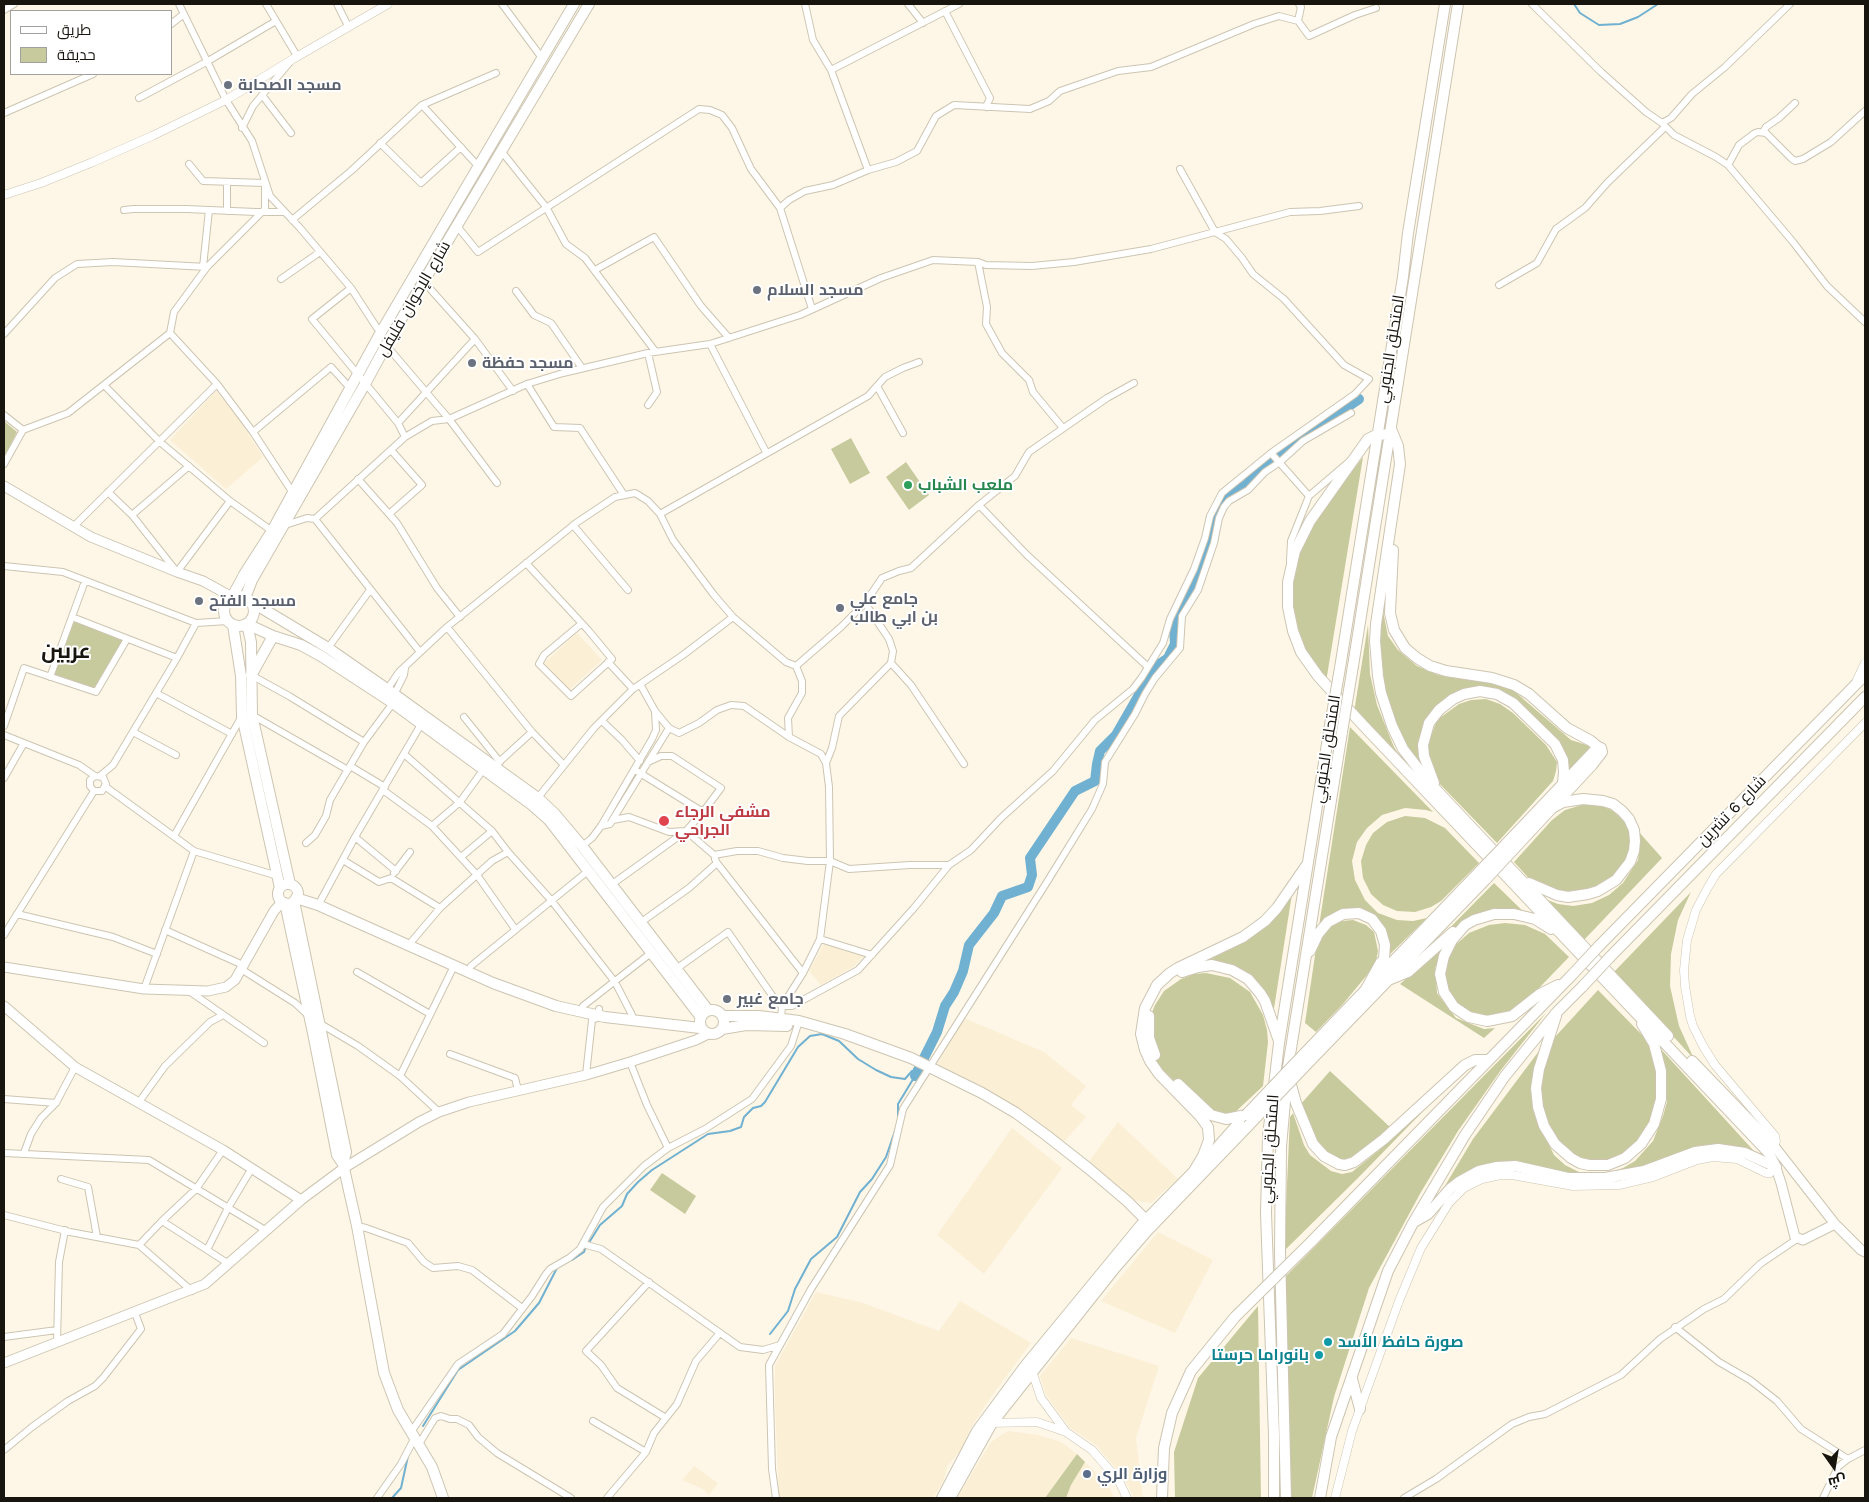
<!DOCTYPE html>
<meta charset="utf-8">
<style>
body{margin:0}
#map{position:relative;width:1869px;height:1502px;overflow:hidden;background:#fef7e7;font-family:"Work Sans",Cairo,sans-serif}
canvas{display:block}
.frame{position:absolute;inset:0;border:5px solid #18150e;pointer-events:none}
.legend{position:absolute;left:10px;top:10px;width:162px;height:65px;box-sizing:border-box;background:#fff;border:1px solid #a3a19f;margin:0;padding:6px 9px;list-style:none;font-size:15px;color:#18150e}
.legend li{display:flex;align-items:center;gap:10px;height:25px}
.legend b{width:25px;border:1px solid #a3a19f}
.north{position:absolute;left:1809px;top:1442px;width:50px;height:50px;-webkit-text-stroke:4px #fff;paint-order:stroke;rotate:167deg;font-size:14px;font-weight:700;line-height:20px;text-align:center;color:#18150e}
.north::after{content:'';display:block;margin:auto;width:18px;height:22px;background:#18150e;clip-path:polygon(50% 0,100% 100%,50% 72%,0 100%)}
</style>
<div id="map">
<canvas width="1869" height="1502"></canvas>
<div class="frame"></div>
<ul class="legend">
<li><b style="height:6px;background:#fff"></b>طريق</li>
<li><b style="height:14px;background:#c7ca9c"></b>حديقة</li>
</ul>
<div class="north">ش</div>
</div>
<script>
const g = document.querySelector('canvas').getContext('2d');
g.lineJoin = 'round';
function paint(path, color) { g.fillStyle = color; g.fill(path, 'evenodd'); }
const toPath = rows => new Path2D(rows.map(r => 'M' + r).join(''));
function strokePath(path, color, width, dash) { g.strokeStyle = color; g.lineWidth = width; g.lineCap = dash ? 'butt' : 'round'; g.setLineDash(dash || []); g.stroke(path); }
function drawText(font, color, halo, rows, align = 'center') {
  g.font = font + ' "Work Sans",Cairo,sans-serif'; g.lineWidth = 4; g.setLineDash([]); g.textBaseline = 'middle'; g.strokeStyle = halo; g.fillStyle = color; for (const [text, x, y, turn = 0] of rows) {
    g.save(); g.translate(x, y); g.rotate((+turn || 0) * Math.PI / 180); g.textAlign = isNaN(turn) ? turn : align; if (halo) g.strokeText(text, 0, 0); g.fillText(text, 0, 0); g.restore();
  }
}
paint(toPath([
 [216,391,239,419,263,457,226,489,170,440],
 [577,633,602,660,569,690,544,663],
 [824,944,865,955,853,967,821,985,809,971],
 [964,1018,1044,1052,1086,1086,1071,1105,1086,1117,1063,1143,936,1066],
 [1118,1122,1178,1179,1151,1203,1134,1200,1088,1163],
 [1012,1128,1062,1168,984,1274,937,1235],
 [1158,1232,1213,1260,1175,1333,1101,1301],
 [816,1292,863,1303,939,1331,960,1301,1031,1343,991,1397,970,1429,962,1449,948,1465,943,1482,933,1498,779,1498,775,1403,775,1366],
 [1071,1338,1159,1366,1136,1438,1143,1498,1134,1498,1124,1478,1096,1445,1070,1428,1046,1395,1040,1376],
 [1008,1431,1038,1435,1061,1442,1077,1454,1045,1498,957,1498,991,1442],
 [1085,1462,1109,1486,1114,1498,1066,1498,1071,1485],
 [694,1466,718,1483,709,1495,703,1489,682,1480]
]), '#fbefd5');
paint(toPath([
 [4,421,17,432,4,458],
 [851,438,870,473,850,484,831,449],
 [1363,457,1326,682,1310,660,1299,636,1293,613,1292,585,1299,553,1306,537,1330,500],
 [906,462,929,495,909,510,886,477],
 [1383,588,1383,611,1388,636,1398,650,1417,666,1438,675,1498,684,1514,691,1571,740,1590,746,1588,750,1568,772,1565,760,1518,704,1469,689,1423,727,1418,741,1419,756,1422,769,1403,741,1386,700,1377,644],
 [73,620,123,640,95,690,53,676],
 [1368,625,1370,674,1377,705,1394,747,1406,766,1354,712],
 [1486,699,1500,704,1513,713,1546,745,1557,762,1556,771,1553,781,1497,843,1437,781,1428,758,1428,744,1437,720,1459,704,1471,700],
 [1350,727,1433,812,1426,810,1405,808,1382,815,1367,828,1357,842,1352,861,1355,880,1365,900,1378,913,1397,920,1413,921,1427,918,1385,959,1382,931,1353,913,1319,926],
 [1585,804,1601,806,1612,810,1624,821,1630,832,1632,845,1630,857,1605,888,1572,897,1535,885,1514,862,1552,820,1565,810],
 [1405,816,1425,818,1445,828,1479,863,1441,901,1431,907,1415,912,1397,911,1383,905,1371,894,1363,878,1361,861,1366,845,1373,833,1387,822],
 [1638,831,1662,858,1584,940,1545,899,1558,904,1573,906,1592,903,1609,895,1623,883,1638,860,1640,845],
 [1494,883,1529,917,1497,912,1426,952],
 [1691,892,1678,920,1671,954,1670,986,1679,1026,1694,1059,1614,972],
 [1292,894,1272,1021,1263,1000,1233,971,1193,967,1225,952,1248,940,1264,928,1281,910],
 [1353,920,1366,925,1374,932,1378,951,1376,961,1367,975,1343,1004,1316,1032,1305,1023,1317,942,1333,924,1342,921],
 [1505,923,1525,925,1545,934,1569,957,1513,1015,1486,1020,1461,1012,1446,991,1444,969,1452,948,1469,933,1489,925],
 [1445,946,1435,968,1437,993,1456,1018,1484,1029,1495,1028,1484,1038,1400,984],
 [1206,973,1230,978,1250,992,1263,1015,1267,1030,1268,1042,1263,1086,1230,1117,1204,1111,1157,1064,1152,1054,1150,1017,1155,1005,1164,991,1181,979,1194,974],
 [1598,990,1646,1039,1652,1048,1659,1088,1655,1116,1638,1146,1607,1165,1569,1157,1545,1119,1540,1085,1549,1050,1555,1037],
 [1546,1013,1501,1070,1458,1131,1421,1192,1369,1288,1334,1397,1312,1498,1290,1498,1285,1277],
 [1658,1046,1764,1162,1739,1151,1684,1155,1596,1179,1516,1166,1440,1194,1473,1139,1542,1047,1533,1105,1537,1121,1554,1155,1565,1165,1579,1172,1596,1174,1608,1173,1623,1168,1635,1161,1653,1141,1663,1116,1667,1102,1666,1073],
 [1330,1071,1391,1128,1372,1146,1342,1165,1318,1148,1300,1105],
 [1436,1098,1358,1178,1284,1251,1290,1117,1293,1113,1304,1145,1310,1155,1331,1171,1342,1174,1352,1172,1378,1151],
 [662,1173,696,1196,685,1214,650,1190],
 [1258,1306,1261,1498,1175,1498,1174,1452,1198,1378],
 [1077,1454,1085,1462,1071,1485,1066,1498,1045,1498]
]), '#c7ca9c');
strokePath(toPath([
 [1574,4,1580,13,1599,25,1620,24,1638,17,1658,4],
 [898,1119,898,1104,915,1076],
 [590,1241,600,1225,622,1206,627,1194,638,1182,652,1170,708,1134,730,1131,741,1127,744,1117,753,1108,761,1106,765,1102,798,1047,810,1036,822,1034,839,1041,858,1059,876,1070,891,1077,905,1079,912,1071,917,1071],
 [572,1260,584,1252,585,1249],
 [770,1334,788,1311,795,1289,811,1259,837,1237,860,1192,872,1179,886,1157,896,1128],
 [423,1426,458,1370,515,1331,539,1303,557,1268],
 [392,1498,401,1488,408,1456]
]), '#70b0d0', 2);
strokePath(toPath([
 [915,1076,937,1032,945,1006,954,992,963,971,969,945,994,913,1002,896,1028,887,1032,875,1030,858,1075,791,1095,781,1097,764,1100,751,1116,735,1155,667,1168,658,1175,644,1174,628,1177,614,1182,603,1192,591,1199,569,1207,551,1214,520,1221,503,1234,492,1246,485,1260,470,1302,435,1318,427,1359,399]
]), '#70b0d0', 10);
const minor = toPath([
 [179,4,226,100,252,141,270,196,300,228,351,288,377,328,383,333],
 [266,4,297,56],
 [337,4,348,26],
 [502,4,542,58],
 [805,4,813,40,831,70,868,170],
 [908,4,923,23],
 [1532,4,1601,72,1646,112,1662,123,1674,135,1716,157,1728,165,1793,242,1827,286,1865,322],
 [4,10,14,4],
 [945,11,990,98,986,107],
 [1298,21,1301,7,1299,4],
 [171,24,184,14],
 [831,70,959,4],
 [262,95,291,133],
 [139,98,208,61,276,21],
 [422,105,478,166],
 [4,113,93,74],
 [1662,123,1671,118,1692,94,1725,67,1790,4],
 [242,128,253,106,290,62],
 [1763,132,1766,127,1779,118,1795,103],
 [380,143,421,183,461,147],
 [502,152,546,207,566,244,585,258,655,351],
 [189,164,203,181,265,183],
 [1728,165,1739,145,1755,133,1758,132,1766,133,1792,159,1795,161,1803,159,1831,142,1865,111],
 [124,210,134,209,186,209,256,212,283,212],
 [227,211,227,182],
 [292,220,351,171,422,105,496,73],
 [457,226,478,252,699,109,710,110,722,115,732,128,751,169,780,208],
 [978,262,987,307,986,324,1002,353,1029,380,1033,392,1063,428],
 [203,267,209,210],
 [595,270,654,237,701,306,729,338],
 [281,279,320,252],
 [424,282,475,339],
 [1499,285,1537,263,1556,229,1585,208,1608,182,1665,127],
 [351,288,312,319,398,423,405,437],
 [516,291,534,315,551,323,582,368],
 [812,309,780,208,789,200,805,191,833,185,868,170,896,162,917,151,936,116,954,105,1030,109,1049,101,1060,91,1118,71,1151,67,1254,24,1279,16,1298,21,1309,36,1355,15,1376,8],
 [170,333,217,384,253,432,293,493],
 [4,334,55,278,77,264,113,262,207,267],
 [710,344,766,452],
 [386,345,449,419,497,483],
 [648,353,657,392,648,405],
 [527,384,554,427,580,428,624,495],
 [104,385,160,442,230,501,272,531],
 [877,386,903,433],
 [4,415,23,430],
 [398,423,475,339,513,391],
 [253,432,331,367,350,388],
 [1271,453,1309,496],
 [4,464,23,430,68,413,170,333,174,312,207,267,265,209,265,183],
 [358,479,397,523,437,588,460,617],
 [108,492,132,515,177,572,230,501],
 [979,505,1027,555,1148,667],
 [389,514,422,485,391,450],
 [660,514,868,396,885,377,903,368,919,362],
 [132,515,189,466],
 [315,519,420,652],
 [285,525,307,518,315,519,405,437,432,421,449,419,527,384,563,373,648,353,710,344,800,315,881,278,933,260,978,262,986,265,1032,266,1074,262,1151,249,1290,212,1320,211,1359,206],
 [573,525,628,590],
 [73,527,217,384],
 [1290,561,1291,541,1309,496,1351,460],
 [526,563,588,630,612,659,571,696,539,664,544,655,581,624],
 [4,566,63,572,196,623],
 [72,617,177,658],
 [447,627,532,732,564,765],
 [328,648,370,590],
 [608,662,633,689],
 [891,663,911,685,964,764],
 [796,666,841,627,865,603,882,578,899,571,911,568,979,505,1015,476,1029,452,1107,398,1134,383],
 [249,675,251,675,289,696,364,742],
 [50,677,85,581],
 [386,691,399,672,447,627,576,523,615,497,635,493,648,501,660,514,673,540,714,595,733,617,786,662,796,666,802,681,802,693,788,718,789,737,821,754,826,763,829,787,830,861,820,939,803,973,782,1006,781,1019],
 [156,693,232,734],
 [393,697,404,675,405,668],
 [252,715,348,770],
 [464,717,500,762],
 [602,721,622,740,640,761],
 [4,726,24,668,96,692,127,639],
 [669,728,679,733,699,723,717,710,731,705,744,706,789,737],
 [133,732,176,755],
 [4,735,79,765,95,776,103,777,106,784,102,791,94,791,90,786,90,780,95,776],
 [404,754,492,831,508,852,551,900,615,982,632,1015],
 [650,761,661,756,672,756,721,788,703,812],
 [498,763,532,732],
 [826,763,832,748,839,716,891,663,893,651,889,639,865,603],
 [350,766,385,787],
 [483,770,460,802,432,826,477,875,515,929],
 [101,775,113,765,177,658,196,623,228,621],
 [4,778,24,743],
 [106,787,194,851,278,876],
 [383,790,432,826],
 [536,800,594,728,633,689,683,655,733,617],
 [613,820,629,817,669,832,686,831,714,855,737,851,758,851,783,858,808,861,830,861,849,869,910,865,949,865],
 [601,826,610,824,669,728,655,711,640,684],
 [174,836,242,716],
 [355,837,396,871],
 [306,843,315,835,326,816,330,800,364,742,393,703],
 [582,846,592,838,601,826,652,739,656,730,655,711],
 [461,857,492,831],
 [343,860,379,882,391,878,440,908],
 [717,863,803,973],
 [394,873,410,852],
 [611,885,686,831,703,812,635,770],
 [321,900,355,837,423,721],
 [17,914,113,937,157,954],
 [640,923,689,888,717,863,715,859],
 [165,930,243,965],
 [4,935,94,791],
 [820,939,872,955],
 [412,941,440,908,492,861,508,852],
 [471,966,588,871],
 [241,969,295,1003,309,1016],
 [676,969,728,932,776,1001,782,1006,792,1006,858,970,914,908,949,865,971,850,1001,818,1053,771,1095,720,1133,689,1142,677,1163,643,1170,619,1194,569,1205,538,1210,516,1222,493,1271,453,1355,394,1369,379,1344,365,1284,299,1253,274,1242,258,1226,239,1215,232,1180,169],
 [357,972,430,1014],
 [144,989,194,851],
 [189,991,264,1043],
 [583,1006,651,953],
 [319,1023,358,1046,400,1076,454,966],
 [450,1054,515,1078,518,1090],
 [630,1062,647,1105,668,1148],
 [586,1075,592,1020,597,1018,599,1009],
 [400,1076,439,1112],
 [4,1099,56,1103],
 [139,1102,165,1066,210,1022,223,1015],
 [4,1153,149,1160,265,1230],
 [24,1153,31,1134,41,1118,56,1103,75,1067],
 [61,1179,88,1187,97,1237],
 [4,1215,70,1232,139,1245,192,1291],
 [162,1221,229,1264],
 [357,1226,366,1228,408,1243,424,1262,433,1268,458,1266,472,1270,522,1308],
 [583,1244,601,1249,740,1347,763,1350,780,1345],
 [139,1245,162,1221,196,1189,223,1150],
 [207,1250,228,1208,252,1168],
 [649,1282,586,1351,601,1365,617,1388,666,1418],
 [1675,1327,1719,1362,1750,1380,1777,1401,1801,1429,1848,1459],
 [4,1337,57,1330],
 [57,1343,59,1262,65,1230],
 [593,1421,646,1452],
 [411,1432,458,1364,503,1334,532,1296,546,1274,550,1269,569,1258,580,1249,603,1207,644,1166,668,1148,705,1129,752,1099,791,1046,799,1021],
 [419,1444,435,1418,441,1416,450,1419,457,1419,469,1425,478,1437,497,1453,571,1498],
 [4,1450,32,1427,68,1401,95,1386,103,1378,141,1329,135,1313],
 [377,1498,401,1464,414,1439],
 [607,1498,646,1452,654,1433,677,1404,696,1361,719,1334],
 [776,1498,772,1469,769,1365,811,1289,890,1165,903,1109,1047,882,1092,809,1103,784,1105,762,1135,714,1145,694,1155,678,1180,648,1182,616,1198,590,1214,543,1219,518,1224,507,1229,501,1248,490,1265,472,1280,462,1303,441,1351,413],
 [1404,1498,1436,1479,1512,1424,1529,1417,1545,1414,1621,1375,1660,1339,1704,1309,1724,1299,1760,1264,1797,1239],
 [1823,1498,1838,1467,1848,1459,1865,1450]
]);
const tertiary = toPath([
 [4,195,41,183,93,162,152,136,226,100,293,59,388,4],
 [1857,680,1865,663],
 [1774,1146,1776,1141,1775,1136,1715,1065,1703,1046,1693,1026,1690,1016,1685,986,1684,970,1687,940,1696,910,1707,889,1716,874,1865,723],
 [1029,1371,1033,1374,1041,1398,1066,1432,1092,1450,1119,1481,1127,1498],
 [990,1423,1037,1422,1066,1432],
 [1335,1498,1352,1431,1399,1301,1421,1248,1449,1203,1464,1188,1482,1179,1501,1175,1512,1175,1573,1186,1619,1185,1653,1177,1697,1160,1713,1157,1737,1159,1766,1173,1770,1173,1776,1167]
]);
const secondary = toPath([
 [4,486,91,537,177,572,203,581,232,597],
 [4,967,144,989,208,991,226,987,235,980,274,911,282,902],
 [4,1006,75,1067,223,1150,301,1200],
 [1774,1146,1835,1224,1861,1250,1865,1252],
 [1768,1152,1774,1162,1781,1183,1795,1237,1803,1240,1835,1224],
 [4,1363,205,1284,301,1200,344,1168,419,1122,439,1112,469,1102,586,1075,630,1062,696,1040,708,1034]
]);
const primary = toPath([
 '224 611a15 15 0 1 1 30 0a15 15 0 1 1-30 0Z',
 [232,597,245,573,272,531,381,332,574,4],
 [245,598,252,580,365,384,390,338,589,4],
 [250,601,328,648,387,689,538,798,555,814,582,846,708,1010],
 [247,624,273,636,301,645,321,656,390,701,532,805,549,820,700,1016],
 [247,624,251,642,252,715,290,884],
 [233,625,241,676,242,716,280,888],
 [252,674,273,636],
 [1506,844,1598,747,1601,748,1602,752,1592,765,1513,850],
 '278 894a10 10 0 1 1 20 0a10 10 0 1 1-20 0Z',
 [296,898,318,905,493,983,556,1006,605,1017,700,1028],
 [285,903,313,1033,337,1155,343,1164,346,1152,294,901],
 '700 1022a12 12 0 1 1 24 0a12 12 0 1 1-24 0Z',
 [722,1016,759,1016,799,1021,845,1034,911,1058,982,1093,1016,1113,1046,1135,1088,1168,1127,1201,1152,1226],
 [722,1029,746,1025,787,1026],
 [1302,1056,1481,870],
 [1310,1061,1487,878],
 [343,1164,357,1226,384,1373,398,1410,432,1467,443,1498],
 [942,1498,977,1431,1025,1366,1141,1225,1213,1152,1246,1115],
 [950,1498,992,1423,1115,1268,1147,1231,1248,1126]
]);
const trunk = toPath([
 [1391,429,1398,446,1400,464,1376,624,1375,641,1378,676,1381,693,1392,726,1403,749,1427,780,1668,1036],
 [1390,435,1378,434,1368,439,1310,521,1295,551,1288,582,1288,607,1293,631,1301,652,1318,676,1362,724,1768,1152],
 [1393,550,1390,613,1394,630,1405,648,1417,658,1430,666,1446,671,1492,678,1514,685,1529,694,1567,728,1591,741,1598,747],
 [1353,666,1458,4],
 [1340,668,1403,277,1408,233,1445,4],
 [1434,783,1424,756,1423,745,1429,723,1439,710,1453,699,1464,694,1480,691,1497,694,1513,703,1555,744,1563,760,1564,772,1563,783],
 [1529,883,1557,895,1568,897,1588,894,1598,891,1616,880,1630,862,1634,851,1635,841,1634,830,1629,819,1622,811,1613,804,1603,801,1583,799,1563,802,1554,807],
 [1551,929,1535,919,1514,914,1494,914,1474,920,1465,925,1452,940,1444,956,1440,974,1444,992,1454,1007,1469,1017,1487,1021,1512,1016,1540,994,1558,985],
 [1598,947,1865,675],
 [1310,951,1318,934,1328,922,1343,914,1359,913,1372,919,1381,931,1385,945,1383,972],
 [1610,957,1865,697],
 [1182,972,1198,967,1212,965,1232,970,1248,979,1260,993,1265,1001,1279,1041],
 [1391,979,1408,972,1453,932],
 [1365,991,1381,962],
 [1149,1016,1149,1038,1155,1055],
 [1556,1016,1539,1069,1536,1088,1538,1107,1544,1126,1555,1144,1571,1158,1580,1163,1589,1165,1608,1165,1625,1158,1641,1144,1654,1124,1661,1099,1661,1071,1654,1044,1642,1024],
 [1692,1061,1774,1146],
 [1290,1081,1296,1103,1313,1144,1324,1156,1339,1164,1345,1165,1354,1162,1384,1139,1465,1065,1475,1060,1487,1060],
 [1178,1084,1211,1115,1226,1119,1246,1115],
 [1194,1171,1203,1156,1209,1140,1208,1127,1200,1116,1159,1074,1150,1061,1145,1050,1141,1034,1145,1008,1157,985,1170,973,1178,968,1243,937,1265,921,1277,908,1306,866],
 [1414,1222,1428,1214,1450,1189,1459,1182,1479,1171,1497,1167,1515,1166,1568,1178,1605,1178,1644,1171,1695,1152,1718,1149,1745,1153,1776,1167],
 [1311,1242,1571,976],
 [1352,1379,1360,1409],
 [1162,1498,1164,1448,1172,1413,1191,1371,1235,1317],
 [1274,1498,1274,1436,1266,1213,1268,1136,1279,1043,1330,725],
 [1286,1498,1280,1252,1281,1147,1288,1067,1342,732],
 [1320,1498,1331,1437,1388,1271,1413,1223,1465,1135,1505,1076,1557,1012,1583,986]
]);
strokePath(minor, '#cdc5b2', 8);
strokePath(tertiary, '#cdc5b2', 9);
strokePath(secondary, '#cdc5b2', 11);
strokePath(primary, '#cdc5b2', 12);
strokePath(trunk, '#cdc5b2', 12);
strokePath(minor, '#fff', 6);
strokePath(tertiary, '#fff', 8);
strokePath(secondary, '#fff', 9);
strokePath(primary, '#fff', 10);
strokePath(trunk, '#fff', 10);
const primaryBridge = toPath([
 [1481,870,1506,844],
 [1487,878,1513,850],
 [1246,1115,1302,1056],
 [1248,1126,1310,1061]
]);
const trunkBridge = toPath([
 [1330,725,1340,668],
 [1342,732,1353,666],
 [1571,976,1598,947],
 [1583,986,1610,957],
 [1235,1317,1311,1242]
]);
strokePath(primaryBridge, '#cdc5b2', 12, []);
strokePath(trunkBridge, '#cdc5b2', 12, []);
strokePath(primaryBridge, '#fff', 10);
strokePath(trunkBridge, '#fff', 10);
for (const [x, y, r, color] of [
 [228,85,5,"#6b7280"],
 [757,290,5,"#6b7280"],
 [472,363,5,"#6b7280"],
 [908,485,5,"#2e9e5b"],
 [199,601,5,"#6b7280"],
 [840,608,5,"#6b7280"],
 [664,821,6,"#e0444e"],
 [727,999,5,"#6b7280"],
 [1328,1342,5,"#0f9aa8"],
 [1319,1355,5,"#0f9aa8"],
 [1087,1474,5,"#5c6f8a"]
]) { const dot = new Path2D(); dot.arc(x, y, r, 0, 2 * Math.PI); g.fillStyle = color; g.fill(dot); strokePath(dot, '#fff', 2); }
drawText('bold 16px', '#5b616d', '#fff', [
 ["مسجد الصحابة",238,85],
 ["مسجد السلام",767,290],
 ["مسجد حفظة",482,363],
 ["جامع علي",850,599],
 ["بن ابي طالب",850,617],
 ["مسجد الفتح",209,601],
 ["جامع غبير",737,999]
], 'left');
drawText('16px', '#18150e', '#fff', [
 ["شارع الإخوان فليفل",414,299,-60],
 ["المتحلق الجنوبي",1391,349,-81],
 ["المتحلق الجنوبي",1327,749,-81],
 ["شارع 6 تشرين",1732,811,-46],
 ["المتحلق الجنوبي",1270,1149,-86]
]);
drawText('bold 16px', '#27864d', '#fff', [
 ["ملعب الشباب",918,485]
], 'left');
drawText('bold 16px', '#be3a42', '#fff', [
 ["مشفى الرجاء",675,812],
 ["الجراحي",675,830]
], 'left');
drawText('bold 16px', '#0d838f', '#fff', [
 ["صورة حافظ الأسد",1338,1342],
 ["بانوراما حرستا",1309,1355,"right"]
], 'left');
drawText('bold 16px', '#4e5e75', '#fff', [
 ["وزارة الري",1097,1474]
], 'left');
drawText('bold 21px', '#18150e', '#fff', [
 ["عربين",66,652]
]);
</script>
